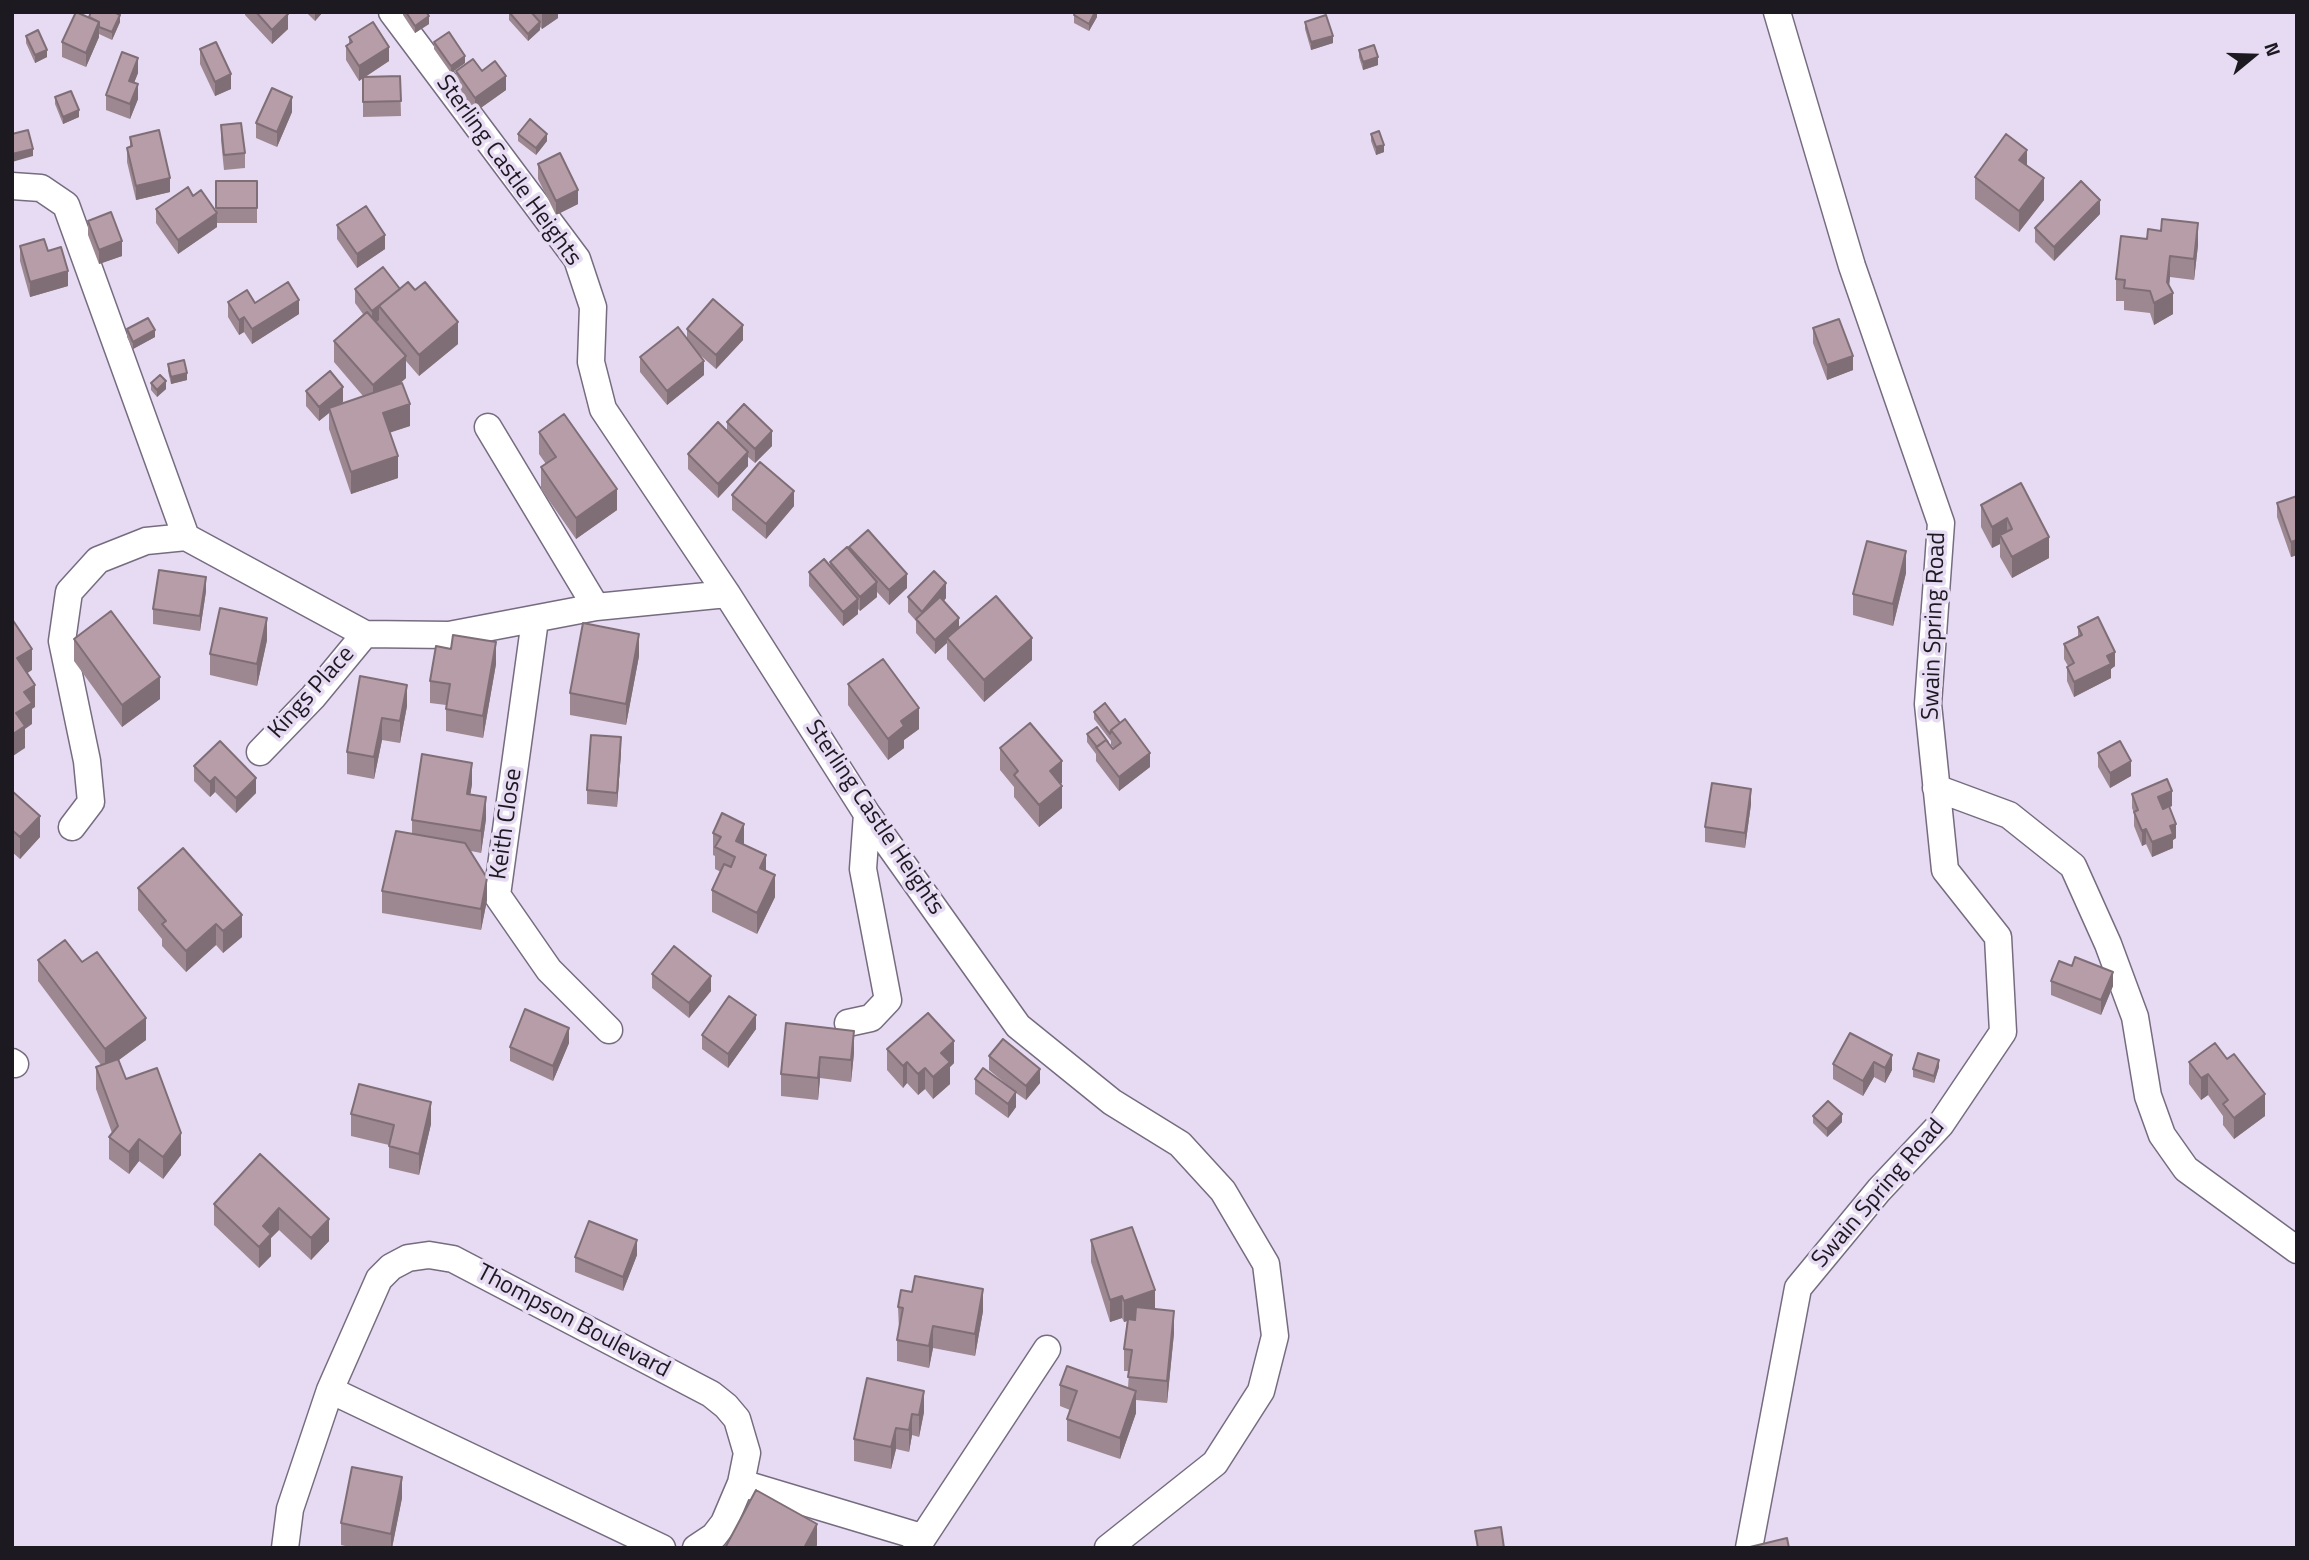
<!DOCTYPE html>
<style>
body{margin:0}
#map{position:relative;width:2309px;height:1560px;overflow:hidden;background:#e6dbf2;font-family:"Titillium Web",sans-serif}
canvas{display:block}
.frame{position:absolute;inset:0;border:14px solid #1d1921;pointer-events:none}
.north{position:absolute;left:2218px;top:21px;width:70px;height:70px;-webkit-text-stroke:5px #e6dbf2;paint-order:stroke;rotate:71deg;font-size:19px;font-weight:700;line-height:28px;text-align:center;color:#1d1921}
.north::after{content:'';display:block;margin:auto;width:24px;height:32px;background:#1d1921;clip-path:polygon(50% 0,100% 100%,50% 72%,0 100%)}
</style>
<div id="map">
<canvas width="2309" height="1560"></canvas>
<div class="frame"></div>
<div class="north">N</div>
</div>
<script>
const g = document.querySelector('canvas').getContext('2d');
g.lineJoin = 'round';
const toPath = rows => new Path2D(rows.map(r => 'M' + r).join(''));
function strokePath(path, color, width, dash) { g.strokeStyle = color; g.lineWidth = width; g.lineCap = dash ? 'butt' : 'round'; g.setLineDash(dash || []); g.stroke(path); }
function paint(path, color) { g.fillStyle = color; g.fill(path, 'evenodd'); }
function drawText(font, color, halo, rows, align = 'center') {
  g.font = font + ' "Titillium Web",sans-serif'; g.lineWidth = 7; g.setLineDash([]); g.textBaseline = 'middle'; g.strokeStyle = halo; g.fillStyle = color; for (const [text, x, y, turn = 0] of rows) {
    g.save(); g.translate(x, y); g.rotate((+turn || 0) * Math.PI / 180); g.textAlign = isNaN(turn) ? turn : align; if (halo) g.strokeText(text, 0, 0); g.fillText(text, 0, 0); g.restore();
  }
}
const minor = toPath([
 [392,12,577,259,593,307,591,362,603,409,727,594,867,814,1018,1026,1112,1102,1180,1144,1223,1191,1266,1264,1275,1336,1261,1391,1215,1463,1108,1548],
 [12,186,41,188,66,205,186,537,365,634,449,635,596,607,727,594],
 [488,427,596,607],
 [535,620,497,895,549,970,609,1030],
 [260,752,313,697,365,634],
 [1936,788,2009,815,2073,866,2108,944,2135,1017,2148,1096,2162,1135,2186,1169,2297,1250],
 [72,827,91,802,87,761,62,641,69,592,98,560,146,541,186,537],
 [848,1023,871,1018,888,1000,863,869,867,814],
 [12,1062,15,1064],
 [330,1390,662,1548],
 [741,1483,921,1537],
 [285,1548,290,1509,330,1390,379,1279,391,1267,408,1258,429,1255,453,1259,711,1394,726,1406,737,1419,747,1453,741,1483,724,1523,714,1536,696,1548],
 [916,1548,1047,1349],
 [1749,1548,1798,1288,1879,1190,1941,1124,2003,1032,1998,937,1945,870,1928,704,1941,523,1852,266,1777,12]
]);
strokePath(minor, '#766c80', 29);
strokePath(minor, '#fff', 26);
paint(toPath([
 [245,12,286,12,288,29,272,44,245,15],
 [306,12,323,12,315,21],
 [403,12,426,12,429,24,415,33,403,15],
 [509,12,558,12,558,18,542,29,540,27,540,30,528,41,509,20],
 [1097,12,1097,17,1089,31,1074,23,1074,15],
 [89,17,120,22,112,40,99,34,99,37,86,67,62,57,62,42],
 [1305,22,1333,43,1311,50,1305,29],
 [26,36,47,57,35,63,26,43],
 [349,37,389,61,365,77,400,76,401,116,363,117,363,78,359,81,346,60,346,46,349,44],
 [434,42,465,63,451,73,434,49],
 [200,49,231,89,215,96,200,64],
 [1359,50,1378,65,1363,70,1359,57],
 [456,71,482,71,506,90,475,112,456,86],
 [138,73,134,83,138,99,130,119,106,110,106,95],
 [55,97,79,117,63,124,55,104],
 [292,112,277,147,256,138,256,123],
 [221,125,245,153,245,168,224,170,221,140],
 [518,134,547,141,536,155,518,141],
 [1371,134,1384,152,1376,155,1371,141],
 [130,137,170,192,136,200,127,162,127,148,130,147],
 [538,164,578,204,556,215,538,179],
 [1975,177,2044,200,2019,232,1975,199],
 [216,181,257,181,257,223,217,223,217,227,178,254,156,223,156,209,193,196,216,212],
 [2100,214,2054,261,2035,242,2035,228],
 [88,221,122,256,99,264,88,235],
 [337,225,385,249,357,268,337,239],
 [2121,236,2198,245,2194,280,2170,277,2169,286,2173,314,2154,325,2150,313,2124,310,2124,301,2116,301,2116,279],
 [20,246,48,251,68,286,30,297,20,261],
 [400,288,458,344,419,376,406,361,406,378,399,384,410,426,390,432,398,478,351,494,329,429,329,413,319,421,306,406,306,391,343,402,341,404,363,396,334,362,334,341,363,314,355,303,355,289],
 [228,302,255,303,299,314,252,344,244,332,239,335,228,317],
 [1813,328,1853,370,1827,380,1813,343],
 [127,329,155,337,133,349,127,337],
 [687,329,743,340,716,369,699,354,704,375,667,405,640,372,640,357,687,339],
 [168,364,187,380,171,384,168,371],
 [151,383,166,389,157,397,151,390],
 [727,422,772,446,755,463,748,457,748,466,718,498,688,469,688,454,727,431],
 [539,432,617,510,576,539,541,489,541,467,546,464,539,454],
 [2021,483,2049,558,2012,578,2000,557,2000,544,1992,548,1981,527,1981,505],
 [732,495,794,506,766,539,732,510],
 [2297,496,2297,555,2291,557,2277,517,2277,503],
 [849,547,907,588,889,605,877,592,877,597,860,611,858,609,858,614,843,626,809,586,809,572,830,566,830,562,849,550],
 [1906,573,1893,626,1853,615,1853,594],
 [206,591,200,631,153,624,153,609],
 [908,597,946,598,944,601,959,628,1032,660,984,702,947,659,947,643,935,654,916,633,916,621,908,612],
 [2078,627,2115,666,2111,669,2111,678,2074,697,2067,681,2067,667,2068,666,2064,659,2064,644,2078,637],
 [74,639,160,699,122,727,74,661],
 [267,640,257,686,210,675,210,654],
 [639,656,626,725,570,715,570,693],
 [496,664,483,738,446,731,446,705,430,703,430,681],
 [360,676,407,706,400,743,382,740,374,779,347,774,347,752],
 [848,684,919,729,904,740,904,748,888,760,848,705],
 [1094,712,1150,767,1119,791,1096,761,1096,754,1087,742,1087,734,1114,748,1111,745,1111,741,1094,719],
 [1000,748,1062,783,1060,784,1062,808,1039,827,1014,797,1014,787,1000,770],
 [621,752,617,807,587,804,587,790],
 [2098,753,2131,776,2110,788,2098,767],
 [194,766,256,793,236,813,215,792,210,797,194,781],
 [472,784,470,795,486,819,481,853,471,851,487,900,481,930,382,913,382,891,412,833,412,820],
 [12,791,40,837,20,859,12,852],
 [2132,794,2172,806,2169,807,2176,838,2173,840,2173,848,2152,857,2146,844,2142,846,2134,826,2134,813,2132,808],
 [1751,804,1745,848,1705,842,1705,827],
 [713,833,744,845,766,871,775,897,757,934,712,912,712,890,721,872,715,869,715,856,713,855],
 [183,848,242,937,223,953,216,945,186,972,162,946,162,939,138,910,138,888],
 [38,960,82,962,146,1040,119,1060,126,1079,181,1155,163,1179,139,1161,129,1174,109,1159,109,1137,112,1133,96,1089,96,1067,101,1065,38,981],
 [652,974,711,991,689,1018,652,988],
 [2051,981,2113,986,2101,1015,2051,995],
 [786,1023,854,1053,851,1082,820,1078,818,1100,781,1096,781,1074],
 [756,1029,728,1068,702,1049,702,1035],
 [1850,1033,1892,1070,1885,1083,1874,1077,1863,1096,1833,1079,1833,1064],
 [569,1043,553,1081,510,1061,510,1047],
 [2215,1043,2265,1116,2234,1139,2223,1125,2223,1116,2208,1095,2201,1100,2189,1084,2189,1062],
 [887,1049,954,1063,950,1067,950,1084,933,1099,925,1089,918,1095,907,1083,903,1088,887,1070],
 [989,1056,1040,1083,1026,1100,1016,1093,1016,1107,1008,1118,975,1094,975,1079,1011,1088,989,1070],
 [1939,1067,1934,1083,1913,1077,1913,1069],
 [351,1114,431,1124,419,1175,389,1168,389,1145,351,1136],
 [1813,1116,1842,1122,1827,1137,1813,1123],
 [260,1154,329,1241,311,1260,279,1230,271,1238,271,1256,259,1268,214,1225,214,1204],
 [1091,1240,1155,1309,1174,1333,1167,1403,1136,1400,1136,1413,1120,1459,1067,1441,1067,1419,1070,1410,1060,1406,1060,1385,1128,1388,1129,1371,1124,1371,1124,1349,1127,1321,1124,1322,1122,1318,1110,1322,1091,1262],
 [637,1255,623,1291,575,1272,575,1257],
 [898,1307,983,1311,975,1356,933,1348,929,1368,897,1361,897,1340,899,1329],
 [867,1378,924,1412,919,1437,912,1435,909,1452,896,1449,891,1469,854,1461,854,1439],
 [402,1498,392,1548,354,1548,341,1545,341,1523]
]), '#9d8790');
paint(toPath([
 [316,12,323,12,315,21,315,13],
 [545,12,558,12,558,18,542,29,542,14],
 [1095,12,1097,12,1097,17,1089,31,1089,24],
 [288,14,288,29,272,44,272,30],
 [120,15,120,22,112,40,112,32],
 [429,16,429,24,415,33,415,26],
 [99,22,99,37,86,67,86,53],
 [540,22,540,30,528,41,528,34],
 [1333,36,1333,43,1311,50,1311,42],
 [389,47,389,61,359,81,359,66],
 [47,50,47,57,35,63,35,55],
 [465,56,465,63,451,73,451,66],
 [1378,57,1378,65,1363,70,1363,62],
 [138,58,138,73,129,95,129,81],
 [231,74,231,89,215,96,215,82],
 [506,76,506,90,475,112,475,98],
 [138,84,138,99,130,119,130,104],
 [292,97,292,112,277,147,277,132],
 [79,110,79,117,63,124,63,117],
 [547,134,547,141,536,155,536,148],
 [1384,145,1384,152,1376,155,1376,147],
 [33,149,33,156,12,162,12,154],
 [2027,150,2027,172,2019,160],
 [170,178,170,192,136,200,136,186],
 [2044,178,2044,200,2019,232,2019,211],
 [578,190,578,204,556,215,556,201],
 [2100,200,2100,214,2054,261,2054,247],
 [217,213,217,227,178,254,178,240],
 [2198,223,2198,245,2194,280,2194,259],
 [385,235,385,249,357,268,357,254],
 [122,241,122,256,99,264,99,250],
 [2170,256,2170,277,2168,295,2173,293,2173,314,2154,325,2154,303,2167,282],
 [68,271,68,286,30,297,30,282],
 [400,289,379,306,379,320,372,325,372,311],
 [299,300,299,314,252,344,252,329],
 [244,317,244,332,239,335,239,320],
 [458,322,458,344,419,376,419,355],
 [743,325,743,340,716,369,716,355],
 [155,330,155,337,133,349,133,342],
 [406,356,406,378,373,407,373,385],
 [1853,356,1853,370,1827,380,1827,365],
 [704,361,704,375,667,405,667,391],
 [187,373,187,380,171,384,171,377],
 [166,381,166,389,157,397,157,390],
 [343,387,343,402,330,412,329,408,329,413,319,421,319,407],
 [410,404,410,426,383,435,383,413],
 [772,431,772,446,755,463,755,449],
 [748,452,748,466,718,498,718,484],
 [398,456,398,478,351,494,351,472],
 [617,489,617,510,576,539,576,518],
 [794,491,794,506,766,539,766,524],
 [2007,518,2007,540,2000,535,2000,544,1992,548,1992,527],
 [2049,537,2049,558,2012,578,2012,557],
 [2297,540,2297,555,2291,557,2291,542],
 [1906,551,1906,573,1893,626,1893,604],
 [907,574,907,588,889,605,889,590],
 [206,577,206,591,200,631,200,616],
 [877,582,877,597,860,611,860,597],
 [946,583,946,598,922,626,922,612],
 [858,599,858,614,843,626,843,612],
 [267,618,267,640,257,686,257,664],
 [959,618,959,632,947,638,947,643,935,654,935,640],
 [639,634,639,656,626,725,626,704],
 [1032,638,1032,660,984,702,984,680],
 [496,642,496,664,483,738,483,716],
 [32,649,32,670,17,680,17,658],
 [2115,652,2115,666,2111,669,2111,678,2074,697,2074,682,2107,656],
 [160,677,160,699,122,727,122,705],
 [35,685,35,707,32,709,32,724,25,729,25,748,13,756,13,734,16,713,24,692],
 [407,685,407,706,400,743,400,721],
 [919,708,919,729,904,740,904,748,888,760,888,739,901,721],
 [382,718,382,740,374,779,374,757],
 [621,737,621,752,617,807,617,793],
 [1150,753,1150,767,1119,791,1119,777],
 [1062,761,1062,783,1050,793,1050,771],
 [2131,761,2131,776,2110,788,2110,773],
 [472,763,472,784,467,816,467,794],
 [215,777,215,792,210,797,210,782],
 [256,778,256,793,236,813,236,798],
 [1062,786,1062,808,1039,827,1039,805],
 [1751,789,1751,804,1745,848,1745,833],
 [2172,791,2172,806,2158,812,2158,797],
 [486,797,486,819,481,853,481,831],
 [40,816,40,837,20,859,20,837],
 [744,824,744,846,736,841],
 [2176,824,2176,838,2173,840,2173,848,2152,857,2152,842,2170,826],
 [2146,829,2146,844,2142,846,2142,831],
 [766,855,766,877,760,868],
 [775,875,775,897,757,934,757,913],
 [487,878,487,900,481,930,481,909],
 [242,915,242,937,223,953,223,931],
 [216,924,216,945,186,972,186,951],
 [2113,972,2113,986,2101,1015,2101,1000],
 [711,976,711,991,689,1018,689,1003],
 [756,1015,756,1029,728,1068,728,1054],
 [146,1018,146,1040,105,1070,105,1049],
 [569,1028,569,1043,553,1081,553,1066],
 [854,1031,854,1053,851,1082,851,1060],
 [954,1041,954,1063,950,1067,950,1084,933,1099,933,1077,941,1053],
 [1892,1055,1892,1070,1885,1083,1885,1068],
 [820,1057,820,1078,818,1100,818,1078],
 [1939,1060,1939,1067,1934,1083,1934,1076],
 [907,1062,907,1083,903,1088,903,1066],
 [1874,1062,1874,1077,1863,1096,1863,1081],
 [925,1068,925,1089,918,1095,918,1074],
 [1040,1069,1040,1083,1026,1100,1026,1086],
 [2208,1074,2208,1095,2201,1100,2201,1078],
 [1016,1092,1016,1107,1008,1118,1008,1104],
 [2265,1094,2265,1116,2234,1139,2234,1118],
 [431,1102,431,1124,419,1175,419,1154],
 [1842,1114,1842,1122,1827,1137,1827,1129],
 [181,1133,181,1155,163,1179,163,1157],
 [139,1139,139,1161,129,1174,129,1152],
 [279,1208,279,1230,271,1238,271,1256,259,1268,259,1247,263,1226],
 [329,1219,329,1241,311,1260,311,1238],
 [637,1240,637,1255,623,1291,623,1277],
 [983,1289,983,1311,975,1356,975,1334],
 [1155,1290,1155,1312,1124,1322,1124,1301],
 [1122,1296,1122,1318,1110,1322,1110,1300],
 [1174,1311,1174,1333,1167,1403,1167,1381],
 [933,1326,933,1348,929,1368,929,1346],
 [924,1391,924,1412,919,1437,919,1415],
 [1136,1391,1136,1413,1120,1459,1120,1438],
 [912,1414,912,1435,909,1452,909,1430],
 [896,1428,896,1449,891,1469,891,1447],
 [402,1477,402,1498,392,1548,391,1548,391,1534],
 [817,1524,817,1545,816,1548,804,1548]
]), '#7f6e76');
const building = toPath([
 [76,12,99,22,86,53,62,42,76,12],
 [91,12,114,12,120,15,112,32,99,27,99,22,89,17,91,12],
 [256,12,286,12,288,14,272,30,256,12],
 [406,12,426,12,429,16,415,26,406,12],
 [509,12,531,12,540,22,528,34,509,12],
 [1075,12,1095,12,1089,24,1074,15,1075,12],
 [1326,15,1333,36,1311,42,1305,22,1326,15],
 [373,22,389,47,359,66,346,46,352,42,349,37,373,22],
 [38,30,47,50,35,55,26,36,38,30],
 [449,32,465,56,451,66,434,42,449,32],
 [216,42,231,74,215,82,200,49,216,42],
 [1374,45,1378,57,1363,62,1359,50,1374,45],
 [122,52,138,58,129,81,138,84,130,104,106,95,122,52],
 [473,59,482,71,495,61,506,76,475,98,456,71,473,59],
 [400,76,401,101,363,102,363,77,400,76],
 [272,88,292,97,277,132,256,123,272,88],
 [71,91,79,110,63,117,55,97,71,91],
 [530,119,547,134,536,148,518,134,530,119],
 [241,123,245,153,224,155,221,125,241,123],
 [28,130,33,149,12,154,12,134,28,130],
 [159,130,170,178,136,186,127,148,132,146,130,137,159,130],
 [1379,131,1384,145,1376,147,1371,134,1379,131],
 [2006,134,2027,150,2019,160,2044,178,2019,211,1975,177,2006,134],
 [560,153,578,190,556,201,538,164,560,153],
 [216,181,257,181,257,208,216,208,216,181],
 [2081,181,2100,200,2054,247,2035,228,2081,181],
 [188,187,193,196,201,190,217,213,178,240,156,209,188,187],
 [366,206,385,235,357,254,337,225,366,206],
 [111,212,122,241,99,250,88,221,111,212],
 [2162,219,2198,223,2194,259,2170,256,2167,282,2173,293,2154,303,2150,291,2124,288,2125,280,2116,279,2121,236,2147,239,2148,229,2161,231,2162,219],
 [44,239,48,251,61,247,68,271,30,282,20,246,44,239],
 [383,267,400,289,372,311,355,289,383,267],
 [288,282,299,300,252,329,244,317,239,320,228,302,247,290,255,303,288,282],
 [408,282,415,290,425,282,458,322,419,355,379,306,408,282],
 [713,299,743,325,716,355,687,329,713,299],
 [367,312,406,356,373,385,334,341,367,312],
 [148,318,155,330,133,342,127,329,148,318],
 [1839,319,1853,356,1827,365,1813,328,1839,319],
 [678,327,704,361,667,391,640,357,678,327],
 [184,360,187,373,171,377,168,364,184,360],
 [330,371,343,387,319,407,306,391,330,371],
 [160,375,166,381,157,390,151,383,160,375],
 [402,383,410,404,383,413,398,456,351,472,329,408,402,383],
 [744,404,772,431,755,449,727,422,744,404],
 [564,414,617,489,576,518,541,467,556,457,539,432,564,414],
 [718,422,748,452,718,484,688,454,718,422],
 [760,462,794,491,766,524,732,495,760,462],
 [2021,483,2049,537,2012,557,2000,535,2012,529,2007,518,1992,527,1981,505,2021,483],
 [2297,496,2297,540,2291,542,2277,503,2297,496],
 [868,530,907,574,889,590,849,547,868,530],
 [1867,541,1906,551,1893,604,1853,594,1867,541],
 [847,547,877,582,860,597,830,562,847,547],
 [824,559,858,599,843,612,809,572,824,559],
 [159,570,206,577,200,616,153,609,159,570],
 [934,571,946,583,922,612,908,597,934,571],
 [996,596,1032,638,984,680,947,638,996,596],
 [940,597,959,618,935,640,916,619,940,597],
 [220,608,267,618,257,664,210,654,220,608],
 [111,611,160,677,122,705,74,639,111,611],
 [2098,617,2115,652,2107,656,2111,664,2074,682,2067,667,2074,663,2064,644,2082,635,2078,627,2098,617],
 [12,619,32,649,17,658,35,685,24,692,32,703,16,713,25,726,13,734,12,619],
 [583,623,639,634,626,704,570,693,583,623],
 [453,635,496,642,483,716,446,709,450,684,430,681,436,646,451,649,453,635],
 [883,659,919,708,901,721,904,726,888,739,848,684,883,659],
 [360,676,407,685,400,721,382,718,374,757,347,752,360,676],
 [1105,703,1120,723,1111,730,1110,734,1094,712,1105,703],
 [1125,719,1150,753,1119,777,1096,747,1106,740,1113,749,1121,743,1111,730,1125,719],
 [1030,723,1062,761,1050,771,1062,786,1039,805,1014,775,1018,771,1000,748,1030,723],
 [1097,727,1108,742,1106,740,1097,747,1087,734,1097,727],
 [591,735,621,737,617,793,587,790,591,735],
 [220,741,256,778,236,798,215,777,210,782,194,766,220,741],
 [2120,741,2131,761,2110,773,2098,753,2120,741],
 [422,754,472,763,467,794,486,797,481,831,412,820,422,754],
 [2167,779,2172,791,2158,797,2163,809,2169,806,2176,824,2170,826,2173,834,2152,842,2146,829,2142,831,2134,812,2138,810,2132,794,2167,779],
 [1712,783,1751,789,1745,833,1705,827,1712,783],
 [12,791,40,816,20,837,12,830,12,791],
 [722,813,744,824,736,841,766,855,760,868,775,875,757,913,712,890,724,864,731,867,735,857,715,847,721,837,713,833,722,813],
 [396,831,465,843,487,878,481,909,382,891,396,831],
 [183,848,242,915,223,931,216,924,186,951,162,924,166,921,138,888,183,848],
 [65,940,82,962,97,952,146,1018,105,1049,38,960,65,940],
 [674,946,711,976,689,1003,652,974,674,946],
 [2075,957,2113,972,2101,1000,2051,981,2059,961,2072,966,2075,957],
 [729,996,756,1015,728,1054,702,1035,729,996],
 [525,1009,569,1028,553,1066,510,1047,525,1009],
 [928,1013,954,1041,941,1053,950,1062,933,1077,925,1068,918,1074,907,1062,903,1066,887,1049,928,1013],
 [786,1023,854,1031,851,1060,820,1057,818,1078,781,1074,786,1023],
 [1850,1033,1892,1055,1885,1068,1874,1062,1863,1081,1833,1064,1850,1033],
 [1003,1039,1040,1069,1026,1086,989,1056,1003,1039],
 [2215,1043,2227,1059,2234,1054,2265,1094,2234,1118,2223,1104,2228,1100,2208,1074,2201,1078,2189,1062,2215,1043],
 [1918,1053,1939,1060,1934,1076,1913,1069,1918,1053],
 [118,1059,126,1079,157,1068,181,1133,163,1157,139,1139,129,1152,109,1137,118,1126,96,1067,118,1059],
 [983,1068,1016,1092,1008,1104,975,1079,983,1068],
 [359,1084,431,1102,419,1154,389,1146,394,1125,351,1114,359,1084],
 [1828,1101,1842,1114,1827,1129,1813,1116,1828,1101],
 [260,1154,329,1219,311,1238,279,1208,263,1226,271,1234,259,1247,214,1204,260,1154],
 [589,1221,637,1240,623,1277,575,1257,589,1221],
 [1132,1227,1155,1290,1124,1301,1122,1296,1110,1300,1091,1240,1132,1227],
 [915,1276,983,1289,975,1334,933,1326,929,1346,897,1340,903,1308,898,1307,901,1290,912,1292,915,1276],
 [1136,1307,1174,1311,1167,1381,1128,1377,1132,1350,1124,1349,1128,1319,1135,1320,1136,1307],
 [1067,1366,1136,1391,1120,1438,1067,1419,1077,1391,1060,1385,1067,1366],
 [867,1378,924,1391,919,1415,912,1414,909,1430,896,1428,891,1447,854,1439,867,1378],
 [352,1467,402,1477,391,1534,341,1523,352,1467],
 [756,1490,817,1524,804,1548,725,1548,756,1490],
 [1501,1527,1504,1548,1478,1548,1475,1531,1501,1527],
 [1787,1538,1789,1548,1750,1548,1750,1547,1787,1538]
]);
paint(building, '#b69da8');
strokePath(building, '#7f6e76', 2);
drawText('24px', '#1d1921', '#e6dbf2', [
 ["Sterling Castle Heights",508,171,54],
 ["Swain Spring Road",1935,626,-88],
 ["Kings Place",312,693,-48],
 ["Sterling Castle Heights",874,818,56],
 ["Keith Close",507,824,-82],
 ["Swain Spring Road",1879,1194,-49],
 ["Thompson Boulevard",573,1322,28]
]);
</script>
